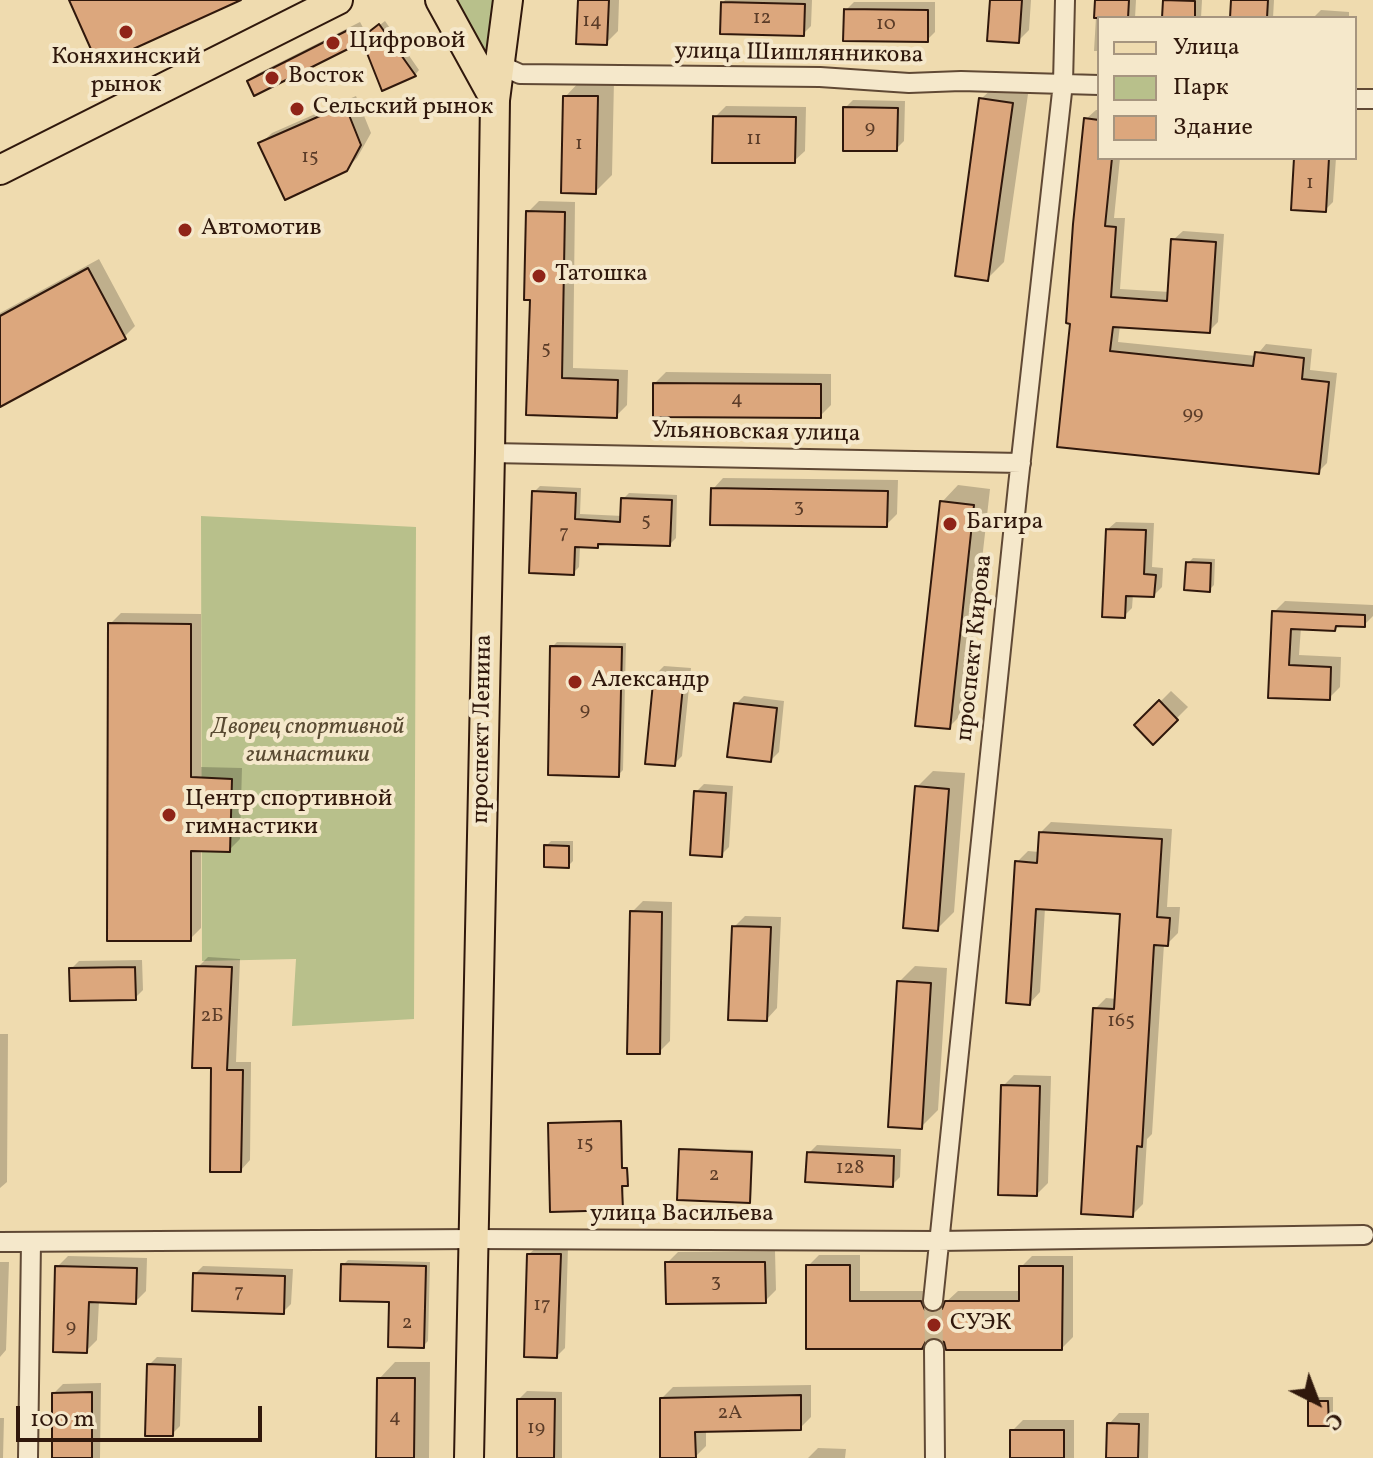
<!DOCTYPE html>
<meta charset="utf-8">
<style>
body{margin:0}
#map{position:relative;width:1373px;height:1458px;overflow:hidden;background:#efdbaf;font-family:Vollkorn,serif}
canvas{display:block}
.legend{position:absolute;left:1097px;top:16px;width:260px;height:144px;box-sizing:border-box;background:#f5e8cb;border:2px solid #a6957f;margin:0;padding:10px 14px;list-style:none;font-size:24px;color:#30180c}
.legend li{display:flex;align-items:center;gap:16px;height:40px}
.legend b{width:40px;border:2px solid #a6957f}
.north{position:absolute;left:1277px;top:1362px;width:80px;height:80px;-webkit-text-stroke:6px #f5e8cb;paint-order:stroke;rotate:138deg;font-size:22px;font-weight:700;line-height:32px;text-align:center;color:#30180c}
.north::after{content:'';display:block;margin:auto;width:28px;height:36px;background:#30180c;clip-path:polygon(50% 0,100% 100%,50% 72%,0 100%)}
.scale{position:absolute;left:16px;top:1406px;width:246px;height:36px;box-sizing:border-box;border:4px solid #30180c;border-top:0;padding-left:10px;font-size:24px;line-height:28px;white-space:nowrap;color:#30180c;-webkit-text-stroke:6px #f5e8cb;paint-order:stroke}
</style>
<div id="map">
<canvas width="1373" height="1458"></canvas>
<ul class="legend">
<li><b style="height:10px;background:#efdbaf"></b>Улица</li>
<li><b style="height:22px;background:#b8c08b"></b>Парк</li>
<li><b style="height:22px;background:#dca77d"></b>Здание</li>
</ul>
<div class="north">С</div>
<div class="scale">100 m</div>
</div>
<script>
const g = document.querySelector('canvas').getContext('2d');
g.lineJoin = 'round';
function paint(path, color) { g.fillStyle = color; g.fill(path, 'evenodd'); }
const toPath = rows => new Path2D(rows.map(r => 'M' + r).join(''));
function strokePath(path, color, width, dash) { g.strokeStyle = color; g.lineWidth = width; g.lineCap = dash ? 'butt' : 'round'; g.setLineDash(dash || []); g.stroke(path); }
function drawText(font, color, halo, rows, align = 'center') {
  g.font = font + ' Vollkorn,serif'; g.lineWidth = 8; g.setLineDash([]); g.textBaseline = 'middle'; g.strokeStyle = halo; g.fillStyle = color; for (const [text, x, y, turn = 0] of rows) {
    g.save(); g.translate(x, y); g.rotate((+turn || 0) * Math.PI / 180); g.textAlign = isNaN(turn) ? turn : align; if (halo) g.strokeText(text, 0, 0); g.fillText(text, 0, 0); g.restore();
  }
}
paint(toPath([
 [451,0,497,0,487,65],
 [201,516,416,527,414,1019,292,1026,296,959,202,961]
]), '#b8c08b');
paint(toPath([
 [580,0,619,0,618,31,606,43],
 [725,0,812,0,811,26,803,34,723,3],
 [992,0,1031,0,1029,30,1018,41],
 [1097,0,1136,0,1135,18,1099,18,1099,51,1094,51],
 [1165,0,1202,0,1201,18,1164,18],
 [1233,0,1274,0,1273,18,1232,18],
 [854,2,935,2,935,32,927,40,846,10],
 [1321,10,1349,12,1349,18,1313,18],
 [385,21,419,70,415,75,363,37,359,41,249,82,257,74,360,22,367,35],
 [581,80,614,80,612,175,595,192,565,97],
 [998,83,1029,87,1004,262,988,278,981,99],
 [356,96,371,133,357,158,345,170,261,143,272,133],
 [853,100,905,101,904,141,896,149,845,108],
 [726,106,806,107,805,151,794,161,715,117],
 [1096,110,1099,110,1099,158,1120,158,1114,218,1125,218,1120,289,1170,292,1173,240,1183,231,1224,234,1218,322,1209,331,1120,325,1118,342,1256,356,1266,344,1312,349,1310,370,1337,373,1327,463,1318,472,1059,445,1072,322,1086,119],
 [1296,158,1336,158,1333,202,1325,210],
 [539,201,575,202,573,368,628,370,627,405,616,416,528,413,532,298,528,212],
 [99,259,135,326,124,337,0,404,0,313],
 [666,372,831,374,831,405,820,416,655,383],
 [723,478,898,480,897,514,886,525,713,489],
 [958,485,990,489,965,711,949,727,942,502],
 [540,486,581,488,580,514,623,516,623,499,629,493,677,495,676,538,670,544,601,542,597,546,580,546,579,567,573,573,534,492],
 [1116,522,1154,523,1152,567,1163,568,1162,587,1154,595,1133,594,1132,608,1124,616,1108,529],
 [1193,558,1215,559,1214,585,1209,590,1188,563],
 [1285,601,1373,605,1373,616,1364,625,1339,624,1335,629,1301,627,1299,655,1341,657,1340,687,1329,698,1270,696,1274,612],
 [121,613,201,614,201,767,242,768,240,839,229,850,201,849,201,928,190,939,110,624],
 [557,642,626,643,623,770,618,775,552,647],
 [664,666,691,668,682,756,674,764,656,674],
 [1171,691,1188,707,1153,742,1137,725],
 [744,696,784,701,779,752,771,760,736,704],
 [933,771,965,773,954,912,937,929,917,787],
 [704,784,733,786,729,847,721,855,696,792],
 [1051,822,1172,829,1167,907,1180,907,1178,933,1167,944,1164,944,1152,1134,1147,1139,1143,1204,1132,1215,1095,1009,1106,998,1117,999,1122,912,1045,908,1040,992,1030,1003,1017,862,1028,851,1039,852,1040,833],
 [551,841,573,841,573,861,568,866,546,846],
 [643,901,672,902,670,1041,659,1052,632,912],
 [745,916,781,917,777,1008,767,1019,734,927],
 [208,957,240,959,236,1062,251,1062,250,1160,241,1170,213,1067,198,967],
 [142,960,143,990,135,998,71,969,79,961],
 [915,966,947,968,938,1110,921,1127,899,982],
 [0,1034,8,1034,7,1182,0,1188],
 [1014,1075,1051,1076,1048,1183,1037,1194,1003,1086],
 [622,1120,623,1167,628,1167,629,1182,624,1184,622,1208,550,1124],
 [817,1145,901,1149,900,1177,892,1185,809,1153],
 [683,1148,753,1150,751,1199,749,1201,681,1150],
 [537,1247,568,1247,565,1348,557,1356,529,1254],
 [775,1251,776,1290,765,1301,667,1263,678,1252],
 [819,1255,860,1255,860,1291,932,1291,936,1300,945,1303,958,1291,1021,1291,1021,1267,1032,1256,1073,1256,1073,1337,1062,1348,946,1341,933,1336,921,1347,808,1347,808,1266],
 [68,1256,147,1258,146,1291,135,1302,99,1301,97,1340,86,1351,57,1267],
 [348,1260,430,1262,428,1341,423,1346,391,1300,343,1265],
 [0,1262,9,1262,6,1350,0,1357],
 [203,1266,293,1269,291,1304,283,1312,195,1274],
 [157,1357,182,1358,180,1426,172,1434,149,1365],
 [395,1362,430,1362,429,1458,378,1458,379,1379],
 [101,1383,100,1458,54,1458,54,1393,63,1384],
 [811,1385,811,1417,800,1428,706,1430,706,1446,695,1457,662,1398,673,1387],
 [527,1391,562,1392,562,1458,519,1458,519,1399],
 [1315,1397,1333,1397,1333,1419,1328,1424,1310,1402],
 [1119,1413,1149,1413,1148,1458,1108,1458,1109,1424],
 [0,1418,4,1418,3,1458,0,1458],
 [1023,1420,1074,1420,1074,1458,1012,1458,1012,1431],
 [818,1448,846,1449,845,1458,808,1458]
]), '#0003');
const building = toPath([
 [69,0,241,0,98,65,69,0],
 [578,0,609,0,607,45,576,44,578,0],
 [990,0,1022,0,1019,43,987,41,990,0],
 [1095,0,1129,0,1128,18,1094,18,1095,0],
 [1163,0,1195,1,1195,18,1162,18,1163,0],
 [1231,0,1268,0,1267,18,1230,18,1231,0],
 [721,2,805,4,804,36,720,34,721,2],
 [844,9,928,10,928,42,843,41,844,9],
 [379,24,416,76,382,91,361,38,379,24],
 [352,28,360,43,254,96,247,81,352,28],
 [563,96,598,96,596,194,561,193,563,96],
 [979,98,1013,103,988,281,955,276,979,98],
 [345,105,361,145,347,171,285,200,258,143,345,105],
 [843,107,898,108,897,151,843,151,843,107],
 [713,116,796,117,795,163,712,163,713,116],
 [1084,118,1099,120,1099,158,1112,158,1105,226,1116,227,1111,297,1167,301,1171,239,1216,242,1210,333,1113,327,1110,351,1253,366,1255,352,1304,358,1302,379,1329,382,1319,474,1057,447,1070,324,1066,323,1073,224,1084,118],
 [1294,158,1329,158,1326,212,1291,210,1294,158],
 [526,211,565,212,562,378,618,380,617,418,526,415,530,300,524,300,526,211],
 [88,268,126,339,0,407,0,316,88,268],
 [653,383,821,384,821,418,653,417,653,383],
 [711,488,888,491,887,527,710,525,711,488],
 [532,491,576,493,575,519,620,522,621,498,672,500,670,546,598,544,598,548,575,547,574,575,529,573,532,491],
 [940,501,974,505,950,729,915,726,940,501],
 [1106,529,1146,530,1144,574,1156,575,1154,597,1126,596,1125,618,1102,617,1106,529],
 [1186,562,1211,563,1210,592,1184,590,1186,562],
 [1272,611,1365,615,1365,627,1336,626,1335,631,1291,629,1289,665,1331,667,1330,700,1268,698,1272,611],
 [108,623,191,624,191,777,232,779,230,852,191,851,191,941,107,941,108,623],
 [550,646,622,647,619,777,548,775,550,646],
 [654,673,684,676,675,766,645,764,654,673],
 [1159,700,1178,720,1153,745,1134,725,1159,700],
 [734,703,777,708,771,762,727,757,734,703],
 [915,786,949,789,938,931,903,928,915,786],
 [694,791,726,793,722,857,690,855,694,791],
 [1039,832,1162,839,1157,917,1170,918,1168,946,1154,945,1142,1147,1137,1146,1133,1217,1081,1214,1093,1008,1114,1009,1120,914,1036,909,1030,1005,1006,1003,1015,861,1037,863,1039,832],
 [544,845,569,846,569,868,544,867,544,845],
 [630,911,662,912,660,1054,627,1054,630,911],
 [732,926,771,927,767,1021,728,1020,732,926],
 [196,966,232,967,227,1070,243,1070,241,1172,210,1172,211,1068,192,1068,196,966],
 [135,967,136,1000,70,1001,69,968,135,967],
 [897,981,931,983,922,1129,888,1127,897,981],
 [1001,1085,1040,1086,1037,1196,998,1195,1001,1085],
 [621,1121,622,1168,627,1168,628,1186,622,1186,623,1210,550,1212,548,1123,621,1121],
 [679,1149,752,1152,750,1203,677,1200,679,1149],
 [807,1152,894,1156,893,1187,805,1182,807,1152],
 [527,1254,561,1254,557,1358,524,1357,527,1254],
 [665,1262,765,1262,766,1303,666,1304,665,1262],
 [341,1264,426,1266,424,1348,388,1347,389,1302,340,1301,341,1264],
 [806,1265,850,1265,850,1301,921,1301,925,1310,933,1313,942,1309,945,1301,1019,1301,1019,1266,1063,1266,1062,1350,946,1350,944,1342,935,1337,927,1339,922,1349,806,1349,806,1265],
 [55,1266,137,1268,136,1304,89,1302,87,1353,53,1352,55,1266],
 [193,1273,285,1276,284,1314,192,1311,193,1273],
 [147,1364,175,1365,173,1436,145,1436,147,1364],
 [377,1378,415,1378,414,1458,376,1458,377,1378],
 [92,1392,92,1458,52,1458,52,1393,92,1392],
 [801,1395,801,1430,695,1432,696,1458,660,1458,660,1398,801,1395],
 [517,1399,555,1399,554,1458,517,1458,517,1399],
 [1308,1401,1328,1401,1329,1426,1308,1426,1308,1401],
 [1107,1423,1139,1424,1138,1458,1106,1458,1107,1423],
 [1010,1430,1064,1430,1064,1458,1010,1458,1010,1430]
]);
paint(building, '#dca77d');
strokePath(building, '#30180c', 2);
strokePath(toPath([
 [933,1301,934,1349]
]), '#c9b48e', 18, [18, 9]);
const minor = toPath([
 [500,65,520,74,820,77,909,83,961,81,1099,85],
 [1355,99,1373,99],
 [490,453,1021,463],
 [0,1242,474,1239,938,1241,1364,1235],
 [933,1301,1018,486,1063,83,1065,0],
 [934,1349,935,1458],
 [28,1458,31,1242]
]);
const primary = toPath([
 [440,0,495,100],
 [0,170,338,0],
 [469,1458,490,453,495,100,508,0]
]);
strokePath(minor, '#604935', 22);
strokePath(primary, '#30180c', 32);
strokePath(minor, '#f5e8cb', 18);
strokePath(primary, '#efdbaf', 28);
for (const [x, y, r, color] of [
 [126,32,8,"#8f2418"],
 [333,43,8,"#8f2418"],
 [272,78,8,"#8f2418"],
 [297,109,8,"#8f2418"],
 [185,230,8,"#8f2418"],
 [539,276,8,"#8f2418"],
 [950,524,8,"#8f2418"],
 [575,682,8,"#8f2418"],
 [169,815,8,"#8f2418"],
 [934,1325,8,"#8f2418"]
]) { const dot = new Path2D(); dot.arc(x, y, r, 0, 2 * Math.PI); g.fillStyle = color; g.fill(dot); strokePath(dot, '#f5e8cb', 3); }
drawText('20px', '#5b3c28', null, [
 ["12",762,19],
 ["14",592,22],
 ["10",886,25],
 ["9",870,129],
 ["11",754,140],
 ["1",579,145],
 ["15",310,158],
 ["1",1310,184],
 ["5",546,350],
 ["4",737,400],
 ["99",1193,415],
 ["3",799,508],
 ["5",646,522],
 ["7",564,534],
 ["9",585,711],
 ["2Б",212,1017],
 ["165",1121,1022],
 ["15",585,1145],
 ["128",850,1169],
 ["2",714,1176],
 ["3",716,1283],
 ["7",239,1293],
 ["17",542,1306],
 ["2",407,1324],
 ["9",71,1328],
 ["2А",730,1414],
 ["4",395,1418],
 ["19",536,1429]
]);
drawText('24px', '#30180c', '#f5e8cb', [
 ["Цифровой",349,43],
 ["Коняхинский",126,59,"center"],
 ["рынок",126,87,"center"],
 ["Восток",288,78],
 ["Сельский рынок",313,109],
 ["Автомотив",201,230],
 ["Татошка",555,276],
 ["Багира",966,524],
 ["Александр",591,682],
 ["Центр спортивной",185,801],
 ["гимнастики",185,829],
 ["СУЭК",950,1325]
], 'left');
drawText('24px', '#30180c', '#f5e8cb', [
 ["улица Шишлянникова",799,55,1],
 ["Ульяновская улица",756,434,1],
 ["проспект Кирова",976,648,-84],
 ["проспект Ленина",484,729,-89],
 ["улица Васильева",682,1216]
]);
drawText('italic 24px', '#594a32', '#f5e8cb', [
 ["Дворец спортивной",308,729],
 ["гимнастики",308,757]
]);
</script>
